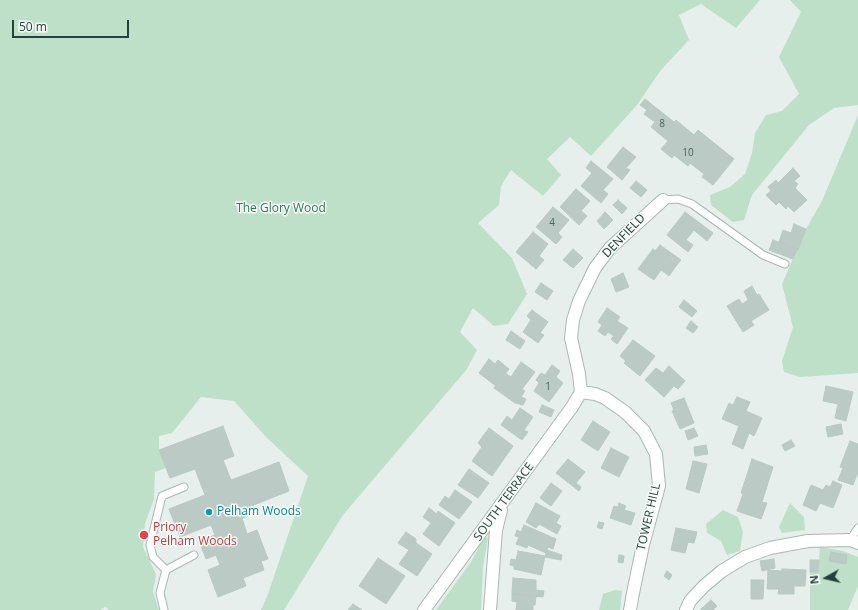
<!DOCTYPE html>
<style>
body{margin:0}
#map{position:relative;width:858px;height:610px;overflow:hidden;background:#e6efeb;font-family:"Open Sans",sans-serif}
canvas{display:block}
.north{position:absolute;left:806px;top:558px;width:40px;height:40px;-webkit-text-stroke:3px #f7fbf9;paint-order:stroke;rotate:262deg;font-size:11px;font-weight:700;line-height:16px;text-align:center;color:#24423a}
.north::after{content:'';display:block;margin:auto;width:14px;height:18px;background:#24423a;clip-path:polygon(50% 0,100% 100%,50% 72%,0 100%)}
.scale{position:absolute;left:12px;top:20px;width:117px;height:18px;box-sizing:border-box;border:2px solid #24423a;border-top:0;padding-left:5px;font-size:12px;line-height:14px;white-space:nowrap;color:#24423a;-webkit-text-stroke:3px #f7fbf9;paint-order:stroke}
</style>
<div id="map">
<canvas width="858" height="610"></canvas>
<div class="north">N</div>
<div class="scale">50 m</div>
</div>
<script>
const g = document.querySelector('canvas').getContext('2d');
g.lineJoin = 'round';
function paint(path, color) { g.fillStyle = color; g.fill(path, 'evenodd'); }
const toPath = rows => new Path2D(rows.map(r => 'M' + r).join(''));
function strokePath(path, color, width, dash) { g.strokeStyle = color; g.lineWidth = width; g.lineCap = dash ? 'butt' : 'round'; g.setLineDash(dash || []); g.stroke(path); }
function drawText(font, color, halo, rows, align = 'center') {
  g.font = font + ' "Open Sans",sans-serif'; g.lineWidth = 3; g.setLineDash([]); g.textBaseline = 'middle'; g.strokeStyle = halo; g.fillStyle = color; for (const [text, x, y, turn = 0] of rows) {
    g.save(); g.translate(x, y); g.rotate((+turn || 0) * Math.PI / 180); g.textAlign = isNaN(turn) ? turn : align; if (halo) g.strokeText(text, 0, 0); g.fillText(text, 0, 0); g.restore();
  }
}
paint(toPath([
 [0,0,760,0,736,28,701,4,679,15,689,40,661,70,637,105,591,156,570,137,547,159,561,175,543,196,511,170,501,186,499,205,478,223,512,258,527,294,508,324,494,326,473,308,460,332,477,350,467,369,343,515,284,610,261,610,268,594,308,476,267,438,234,401,201,397,172,433,159,436,159,450,166,468,155,472,154,499,145,524,143,547,156,574,153,592,159,610,109,610,105,607,100,610,0,610],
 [790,0,858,0,858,105,834,108,809,125,752,195,744,220,733,222,711,205,710,195,730,187,745,174,752,153,755,133,766,115,782,111,799,94,779,57,801,12],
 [858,115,858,373,800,377,784,372,782,361,793,327,782,284,797,249,798,250,806,229,822,201],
 [790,503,804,517,805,530,782,533,779,527],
 [723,510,738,517,743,532,740,551,727,555,721,541,707,533,706,524],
 [484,537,488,538,483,567,481,610,436,610,471,562],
 [820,547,843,551,858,557,858,586,848,610,810,610,810,572,818,572],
 [615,590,622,591,620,610,599,610,603,594]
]), '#bfe0c8');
const building = toPath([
 [645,99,674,122,676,120,694,135,698,130,734,159,713,185,702,177,704,174,690,163,688,166,674,155,672,158,661,149,668,141,651,127,655,122,644,114,647,110,640,105,645,99],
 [623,147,636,157,626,168,630,170,622,180,607,167,623,147],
 [591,161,613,179,603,190,608,194,601,203,581,186,592,173,586,168,591,161],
 [793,168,800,176,794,181,798,184,795,188,807,200,794,212,788,206,786,209,779,202,776,205,766,195,771,191,768,187,776,180,778,183,793,168],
 [636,181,647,190,641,197,630,188,636,181],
 [576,189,590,201,581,211,587,216,579,225,560,207,576,189],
 [618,200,627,208,622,214,613,205,618,200],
 [553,207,569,220,558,233,562,237,556,244,536,227,553,207],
 [605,212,613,220,604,229,597,221,605,212],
 [685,212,713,233,707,241,694,230,686,240,693,245,688,252,667,235,685,212],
 [794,224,806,229,798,250,779,242,783,230,791,233,794,224],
 [533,232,548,244,539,256,544,260,536,269,516,252,533,232],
 [773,240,797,249,793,259,769,250,773,240],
 [660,245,681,260,676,266,655,251,660,245],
 [573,249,583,258,573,268,563,260,573,249],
 [653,249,676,266,669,276,661,270,654,280,638,269,653,249],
 [623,273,629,287,616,292,611,279,623,273],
 [541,283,553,291,547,300,535,292,541,283],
 [752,286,757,295,759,294,769,310,751,321,754,325,743,332,727,306,739,299,742,304,748,300,744,291,752,286],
 [684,300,697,311,692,317,679,307,684,300],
 [607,308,620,317,617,321,628,328,617,344,611,339,614,336,608,332,605,336,598,331,602,325,598,322,607,308],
 [532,310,548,322,540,333,544,335,538,343,523,332,531,320,527,316,532,310],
 [691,321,698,327,693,333,686,328,691,321],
 [511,331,525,341,520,349,506,340,511,331],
 [633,340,655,356,640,376,624,363,626,361,620,356,633,340],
 [489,359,495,364,498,360,509,369,496,386,479,373,489,359],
 [521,362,535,372,522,389,525,391,521,397,526,399,523,405,515,403,494,388,505,373,511,377,521,362],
 [552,365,560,371,556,377,563,383,549,402,534,391,539,383,536,380,541,373,545,375,552,365],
 [669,366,685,381,678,389,674,386,664,397,645,380,656,368,663,373,669,366],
 [826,386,853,392,846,421,835,418,838,404,823,401,826,386],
 [737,397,750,402,746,411,762,418,754,436,749,433,743,449,732,444,739,426,722,419,729,403,733,405,737,397],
 [684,398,694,423,680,429,672,411,674,410,671,403,684,398],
 [542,405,554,410,551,417,539,412,542,405],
 [520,408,533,417,524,430,528,432,522,440,501,425,507,416,512,420,520,408],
 [593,421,610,432,598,451,581,440,593,421],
 [841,424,843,434,828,437,826,427,841,424],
 [223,426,234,456,223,460,231,480,279,462,289,491,246,508,249,516,242,518,247,534,257,530,268,559,261,561,264,570,243,578,246,586,218,597,208,570,220,565,216,555,206,559,199,541,215,535,211,525,180,537,169,509,205,495,195,469,170,478,159,450,223,426],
 [489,428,513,446,492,476,472,461,482,447,478,443,489,428],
 [694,428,698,436,688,440,685,431,694,428],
 [791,440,795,446,785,451,782,445,791,440],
 [850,441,858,444,858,472,853,485,838,480,843,468,840,467,850,441],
 [706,445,708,454,695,456,694,447,706,445],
 [611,448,629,457,619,477,601,468,611,448],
 [568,459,585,472,576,483,581,487,579,491,556,473,568,459],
 [752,459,773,467,762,502,767,503,761,519,737,511,743,494,741,493,752,459],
 [693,461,707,464,699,493,686,489,693,461],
 [469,469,489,483,478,498,458,485,469,469],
 [833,481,842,485,833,508,820,503,816,511,803,505,811,485,823,490,826,485,830,487,833,481],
 [551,483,562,491,551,506,540,498,551,483],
 [455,490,472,502,459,519,439,505,445,496,449,499,455,490],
 [536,503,560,516,556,523,561,526,557,534,539,524,536,528,526,522,536,503],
 [619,503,626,506,624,510,635,513,631,525,610,518,614,506,618,507,619,503],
 [429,508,437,514,438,511,455,523,439,546,423,534,431,523,423,517,429,508],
 [599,522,604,523,602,529,597,527,599,522],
 [524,525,556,539,553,549,548,547,546,553,528,545,527,548,516,544,519,537,515,536,517,530,521,532,524,525],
 [676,528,697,532,694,543,688,542,685,553,671,550,676,528],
 [406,532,416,539,416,543,432,554,417,576,399,564,409,550,398,543,406,532],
 [547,550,562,555,561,560,545,557,547,550],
 [518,551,545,556,541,575,514,569,514,566,510,565,511,559,516,560,518,551],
 [831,552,847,555,846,564,829,561,831,552],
 [619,555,624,556,623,563,618,562,619,555],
 [378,558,405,576,386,604,359,586,378,558],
 [774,559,775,568,762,571,760,561,774,559],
 [810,560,819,560,818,572,810,572,810,560],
 [782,569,806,570,805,586,794,586,794,594,778,594,779,589,767,589,768,570,782,571,782,569],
 [667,571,672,575,669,580,664,576,667,571],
 [513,578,536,580,536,590,544,591,543,597,512,594,513,578],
 [751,580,764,580,763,599,751,599,751,580],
 [512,594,536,596,535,605,533,605,533,610,516,610,517,602,512,601,512,594],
 [711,600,717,606,713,610,700,610,711,600],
 [353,604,362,610,348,610,353,604]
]);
paint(building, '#bbcac4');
strokePath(building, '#b8c9c2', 1);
const lane = toPath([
 [663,200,678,199,692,204,763,255,785,264],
 [850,540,858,528],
 [166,570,153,557,150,545,162,496,184,487],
 [164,610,160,593,166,570,194,555]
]);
const street = toPath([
 [581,392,595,394,605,398,625,412,644,431,656,454,659,486,643,545,633,593,630,610],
 [581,392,579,374,571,338,573,320,579,301,595,268,610,248,663,200],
 [424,610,572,407,581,392],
 [490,610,496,530,501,510],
 [686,610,690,601,704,586,722,571,745,557,770,548,808,541,850,540,858,543]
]);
strokePath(lane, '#a8b8b2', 9);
strokePath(street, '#a8b8b2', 14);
strokePath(lane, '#fff', 7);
strokePath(street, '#fff', 12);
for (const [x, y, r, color] of [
 [209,512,4,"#0f9aa8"],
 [144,535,5,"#e0444e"]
]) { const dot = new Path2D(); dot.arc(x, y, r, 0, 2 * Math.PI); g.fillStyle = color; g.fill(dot); strokePath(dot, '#f7fbf9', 1.5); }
drawText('10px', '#4a645c', null, [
 ["8",662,124],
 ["10",688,153],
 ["4",552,223],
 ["1",548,387]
]);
drawText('12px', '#2d7a4b', '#f7fbf9', [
 ["The Glory Wood",281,209]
]);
drawText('12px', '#24423a', '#f7fbf9', [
 ["DENFIELD",624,236,-46],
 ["SOUTH TERRACE",504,502,-54],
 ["TOWER HILL",649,517,-77]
]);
drawText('12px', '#0d838f', '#f7fbf9', [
 ["Pelham Woods",217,512]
], 'left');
drawText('12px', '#be3a42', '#f7fbf9', [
 ["Priory",153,528],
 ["Pelham Woods",153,542]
], 'left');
</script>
